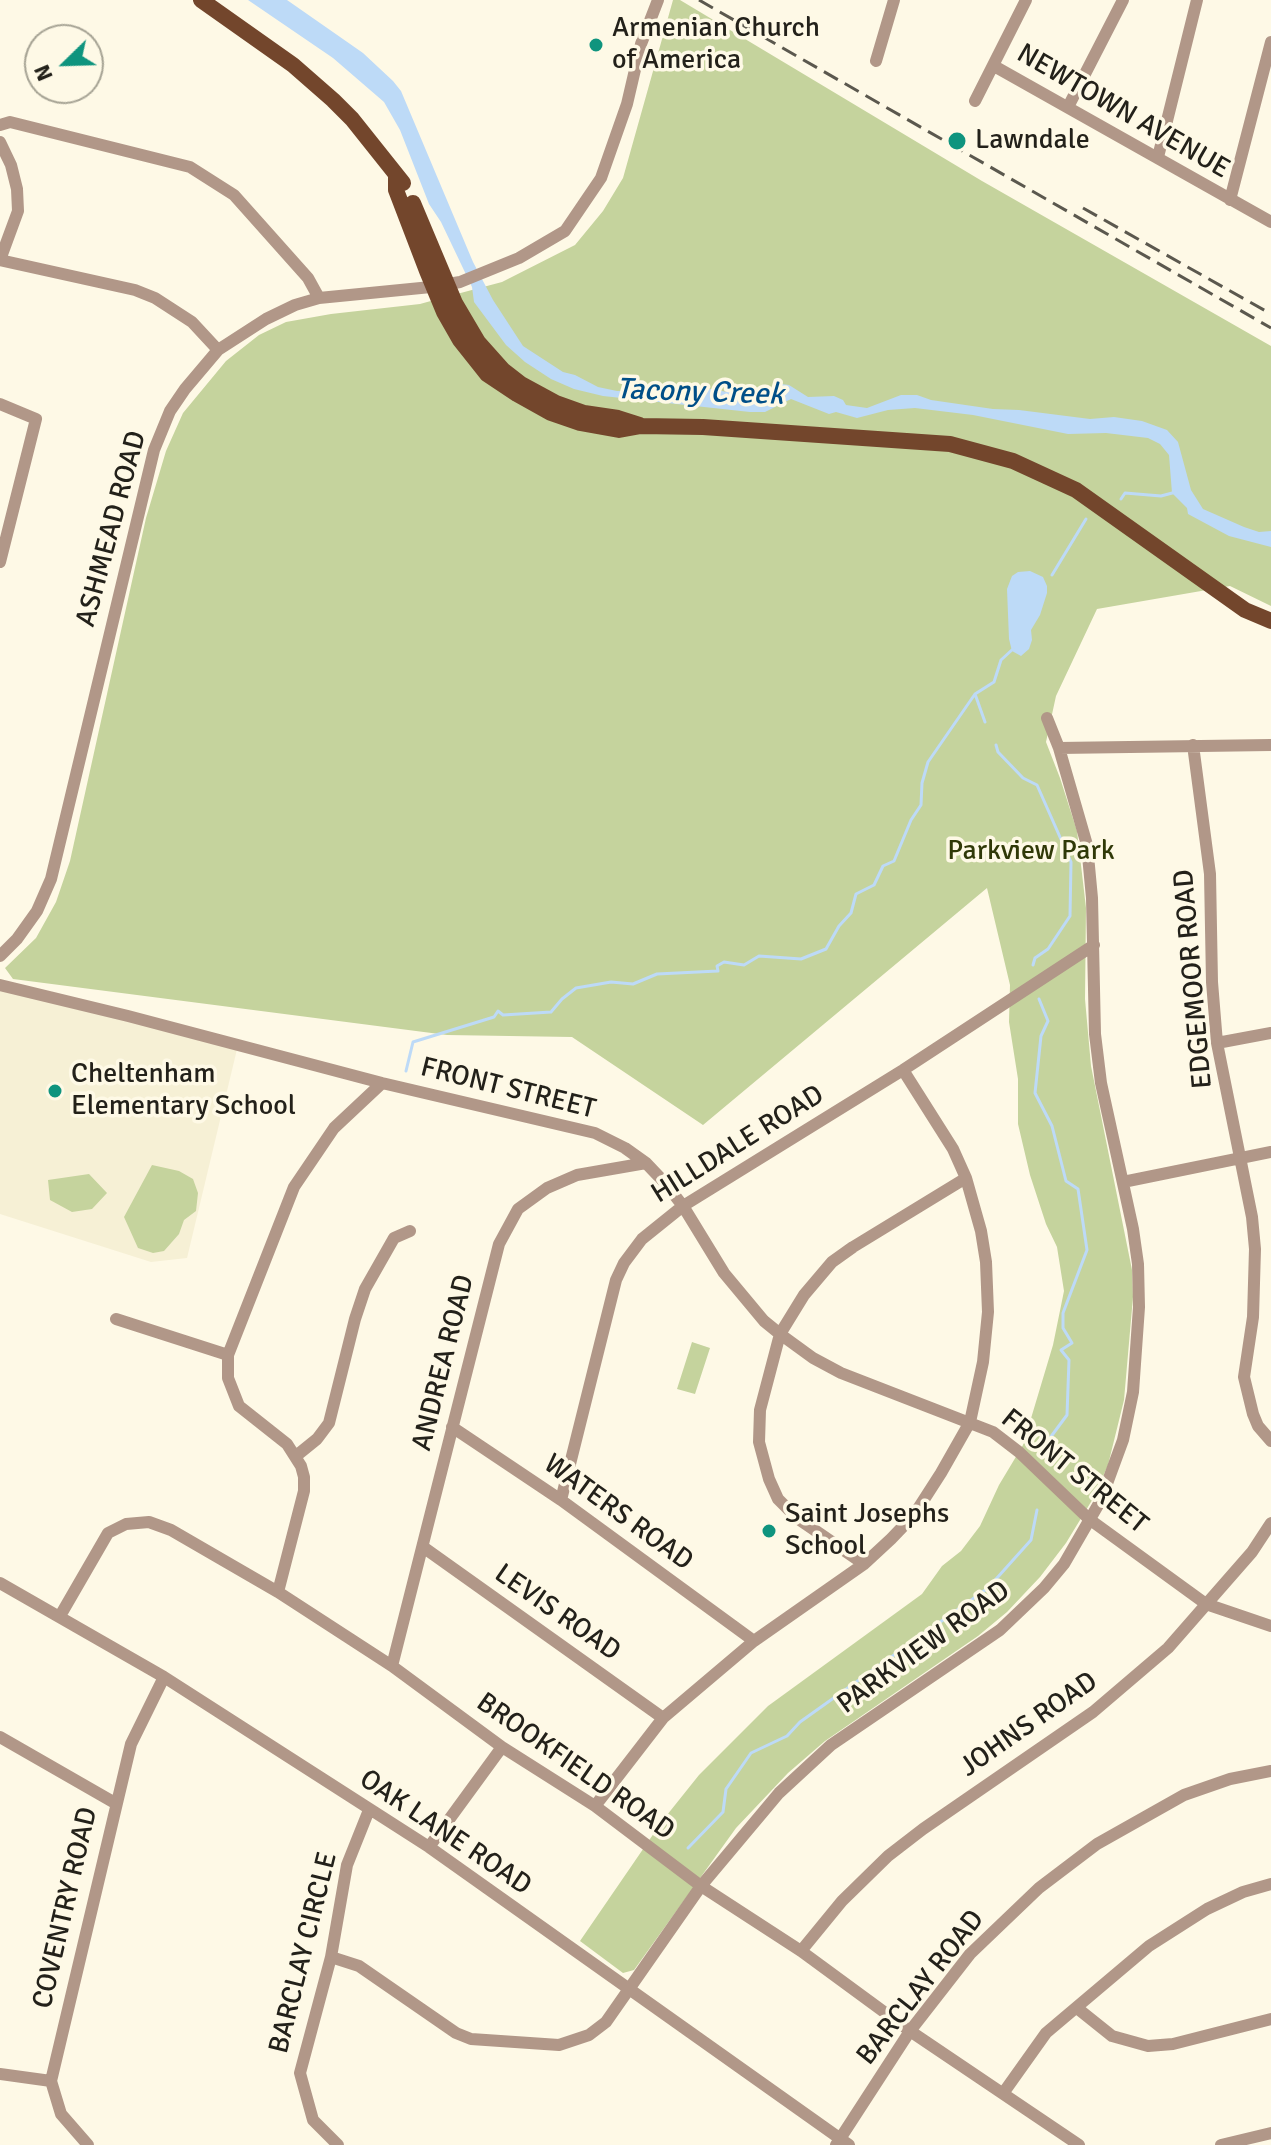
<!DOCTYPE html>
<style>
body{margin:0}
#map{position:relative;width:1271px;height:2145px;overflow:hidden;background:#fef9e6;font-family:Signika,sans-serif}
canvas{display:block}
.north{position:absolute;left:24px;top:24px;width:80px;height:80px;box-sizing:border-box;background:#fef9e6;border:2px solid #a6a394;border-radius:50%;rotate:247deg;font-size:22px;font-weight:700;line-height:32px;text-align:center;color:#23211a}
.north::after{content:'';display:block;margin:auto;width:28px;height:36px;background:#0f947e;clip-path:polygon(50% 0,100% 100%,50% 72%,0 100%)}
</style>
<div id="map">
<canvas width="1271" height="2145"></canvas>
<div class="north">N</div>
</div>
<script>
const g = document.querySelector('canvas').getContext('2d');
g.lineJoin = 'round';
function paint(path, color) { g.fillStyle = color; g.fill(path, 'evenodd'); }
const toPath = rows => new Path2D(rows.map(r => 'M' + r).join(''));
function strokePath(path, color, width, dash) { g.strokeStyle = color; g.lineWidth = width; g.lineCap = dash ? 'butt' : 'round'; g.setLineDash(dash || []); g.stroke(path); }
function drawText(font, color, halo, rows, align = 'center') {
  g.font = font + ' Signika,sans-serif'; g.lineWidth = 7; g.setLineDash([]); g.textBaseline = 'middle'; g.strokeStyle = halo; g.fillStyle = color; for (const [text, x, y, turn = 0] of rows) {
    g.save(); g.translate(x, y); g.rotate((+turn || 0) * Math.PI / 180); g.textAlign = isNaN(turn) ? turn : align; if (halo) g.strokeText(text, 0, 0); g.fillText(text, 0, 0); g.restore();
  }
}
paint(toPath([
 [0,985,238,1045,187,1258,151,1262,0,1214]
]), '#f6f0d5');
paint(toPath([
 [673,0,680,0,982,181,1271,346,1271,606,1230,586,1097,609,1056,696,1046,742,1060,778,1077,831,1086,908,1085,999,1091,1066,1132,1270,1133,1297,1124,1400,1108,1465,1094,1497,1066,1543,1040,1577,1007,1612,978,1636,825,1741,788,1773,736,1828,634,1970,623,1973,580,1941,663,1820,699,1775,768,1706,922,1594,942,1566,961,1551,980,1526,999,1485,1023,1445,1053,1345,1064,1291,1057,1247,1046,1224,1030,1175,1018,1124,1018,1079,1009,1022,1010,985,987,888,703,1125,572,1037,447,1035,13,979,5,968,36,938,56,902,70,861,146,518,166,451,183,413,226,361,259,335,286,322,331,314,420,304,438,299,502,282,575,245,603,211,623,178],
 [152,1165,179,1171,193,1179,198,1193,196,1211,184,1220,179,1234,164,1251,153,1253,138,1248,124,1217],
 [89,1174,107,1193,92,1209,72,1212,50,1200,48,1180],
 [692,1342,710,1348,695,1394,677,1389]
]), '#c5d39d');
paint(toPath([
 [248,0,287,0,363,53,393,81,401,91,473,262,493,300,523,346,563,372,575,375,598,387,617,391,711,389,727,392,742,388,765,390,781,384,789,385,808,397,834,396,843,400,846,405,867,408,901,395,917,395,931,400,993,409,1019,410,1090,419,1114,417,1142,421,1167,430,1178,442,1191,490,1203,509,1244,527,1259,532,1271,531,1271,547,1229,536,1188,514,1187,508,1172,493,1169,455,1160,444,1148,438,1106,433,1068,434,973,415,915,408,888,410,857,418,836,412,829,414,791,399,765,412,750,412,603,396,574,389,551,379,525,362,506,345,474,302,472,287,441,222,429,204,400,130,384,102,333,58],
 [1030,571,1043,577,1047,586,1047,593,1040,615,1031,630,1032,640,1029,649,1021,656,1012,651,1009,639,1007,589,1012,576,1018,572]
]), '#bddaf7');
strokePath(toPath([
 [1121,499,1125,493,1161,496,1176,492],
 [1052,575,1086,519],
 [985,722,975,694,994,682,1001,660,1013,649],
 [996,745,998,752,1023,778,1037,785,1071,862,1070,916,1048,949,1035,958,1033,965],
 [1039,999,1048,1021,1041,1036,1035,1093,1052,1126,1066,1181,1078,1189,1087,1250,1063,1313,1063,1328,1072,1343,1061,1350,1069,1360,1067,1415,1044,1446],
 [406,1071,413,1042,494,1017,498,1011,503,1015,551,1012,562,999,576,988,611,982,633,984,657,974,718,971,717,966,724,962,744,965,759,956,801,959,826,949,839,926,851,913,856,894,874,885,883,866,894,861,911,820,921,805,922,783,928,762,975,694],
 [688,1848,723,1812,726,1789,751,1753,787,1736,800,1722,988,1588,1031,1540,1037,1510]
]), '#bddaf7', 3);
strokePath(toPath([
 [876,61,894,0],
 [994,66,1271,222],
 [975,101,1026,0],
 [1068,107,1123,0],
 [0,125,10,122,190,167,234,195,308,278,319,298],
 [0,142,11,165,17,189,18,211,0,260,135,290,155,298,192,322,218,350],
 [1158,157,1197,0],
 [1230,200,1271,42],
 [0,404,36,419,0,562],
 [1193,745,1210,874,1212,982,1217,1043,1252,1217,1255,1249,1253,1317,1244,1377,1253,1414,1258,1426,1271,1441],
 [1059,748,1271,745],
 [0,956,17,939,37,911,51,879,154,450,170,411,185,389,218,350,266,319,295,305,319,298,431,287,460,282,519,258,565,231,601,178,627,104,641,44,658,0],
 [0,985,128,1016,382,1083,595,1133,625,1148,646,1163,665,1183,683,1206,724,1273,764,1321,780,1334,813,1358,841,1373,993,1432,1019,1452,1089,1519,1206,1604,1271,1626],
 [1217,1043,1271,1033],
 [1123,1182,1271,1152],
 [116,1319,228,1355],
 [452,1427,561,1500,754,1641],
 [296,1456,317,1439,329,1423,355,1319,365,1289,394,1238,410,1231],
 [561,1500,616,1280,624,1263,642,1239,683,1206,903,1070,1094,945],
 [423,1547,663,1718],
 [864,1564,797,1518,778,1499,769,1479,759,1442,760,1410,780,1334,804,1295,832,1262,853,1247,966,1178],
 [0,1583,164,1677,429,1847,849,2145],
 [278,1592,304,1491,304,1477,301,1466,287,1444,239,1406,228,1378,228,1355,294,1187,334,1128,382,1083],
 [60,1616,108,1533,126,1524,149,1522,171,1530,278,1592,392,1666,502,1747,595,1806,701,1886,801,1951,910,2031,1079,2145],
 [392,1666,499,1244,518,1209,547,1188,577,1175,646,1163],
 [0,1737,115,1803],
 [595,1806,663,1718,754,1641,864,1564,891,1539,914,1515,941,1473,970,1422,983,1362,988,1312,986,1262,981,1231,966,1178,953,1149,903,1070],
 [429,1847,502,1747],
 [801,1951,842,1901,888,1856,923,1829,1093,1712,1168,1648,1252,1552,1271,1523],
 [331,1957,359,1966,456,2033,471,2039,559,2045,589,2035,606,2022,701,1886,779,1793,831,1745,1000,1630,1044,1588,1064,1564,1101,1500,1123,1440,1133,1392,1139,1307,1138,1264,1133,1229,1101,1083,1095,1034,1092,898,1087,845,1059,748,1047,718],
 [1077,2008,1112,2036,1148,2046,1173,2044,1271,2019],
 [0,2074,51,2081],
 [1004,2092,1046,2033,1149,1946,1207,1909,1243,1892,1271,1884],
 [88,2145,61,2114,51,2081,131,1744,164,1677],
 [338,2145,313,2120,300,2073,331,1957,347,1865,369,1810],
 [836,2145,910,2031,970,1954,1039,1888,1097,1844,1184,1795,1230,1779,1271,1771],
 [1221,2145,1271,2133]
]), '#b19788', 12);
strokePath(toPath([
 [201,0,293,65,333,100,352,119,403,183],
 [396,177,396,190,427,271,444,312,460,340,487,374,517,394,551,413,580,423,619,430,641,426,703,427,950,444,1013,461,1076,490,1245,610,1271,621],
 [413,203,455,303,478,342,503,370,521,384,556,403,584,413,618,418,640,425]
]), '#73462c', 16);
strokePath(toPath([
 [699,0,1271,328],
 [1083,208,1271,314]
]), '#5b584e', 3, [16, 8]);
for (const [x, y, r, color] of [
 [596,45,8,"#0f947e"],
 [957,141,10,"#0f947e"],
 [55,1091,8,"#0f947e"],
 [769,1531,8,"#0f947e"]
]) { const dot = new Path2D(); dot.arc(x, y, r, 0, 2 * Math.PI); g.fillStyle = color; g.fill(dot); strokePath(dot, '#fef9e6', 3); }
drawText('28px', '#23211a', '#fef9e6', [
 ["Armenian Church",612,29],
 ["of America",612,61],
 ["Lawndale",975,141],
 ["Cheltenham",71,1075],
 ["Elementary School",71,1107],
 ["Saint Josephs",785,1515],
 ["School",785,1547]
], 'left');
drawText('28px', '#23211a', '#fef9e6', [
 ["NEWTOWN AVENUE",1123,112,30],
 ["ASHMEAD ROAD",112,529,-75],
 ["EDGEMOOR ROAD",1194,979,-95],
 ["FRONT STREET",508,1089,14],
 ["HILLDALE ROAD",738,1145,-32],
 ["ANDREA ROAD",444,1363,-76],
 ["FRONT STREET",1074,1472,39],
 ["WATERS ROAD",618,1513,36],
 ["LEVIS ROAD",557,1613,35],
 ["PARKVIEW ROAD",924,1648,-36],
 ["JOHNS ROAD",1029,1725,-35],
 ["BROOKFIELD ROAD",575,1767,35],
 ["OAK LANE ROAD",445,1833,34],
 ["COVENTRY ROAD",66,1908,-77],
 ["BARCLAY CIRCLE",304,1953,-76],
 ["BARCLAY ROAD",921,1988,-52]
]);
drawText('28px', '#303908', '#fef9e6', [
 ["Parkview Park",1031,852]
]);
drawText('italic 30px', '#004f88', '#fef9e6', [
 ["Tacony Creek",700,393,2]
]);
</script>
